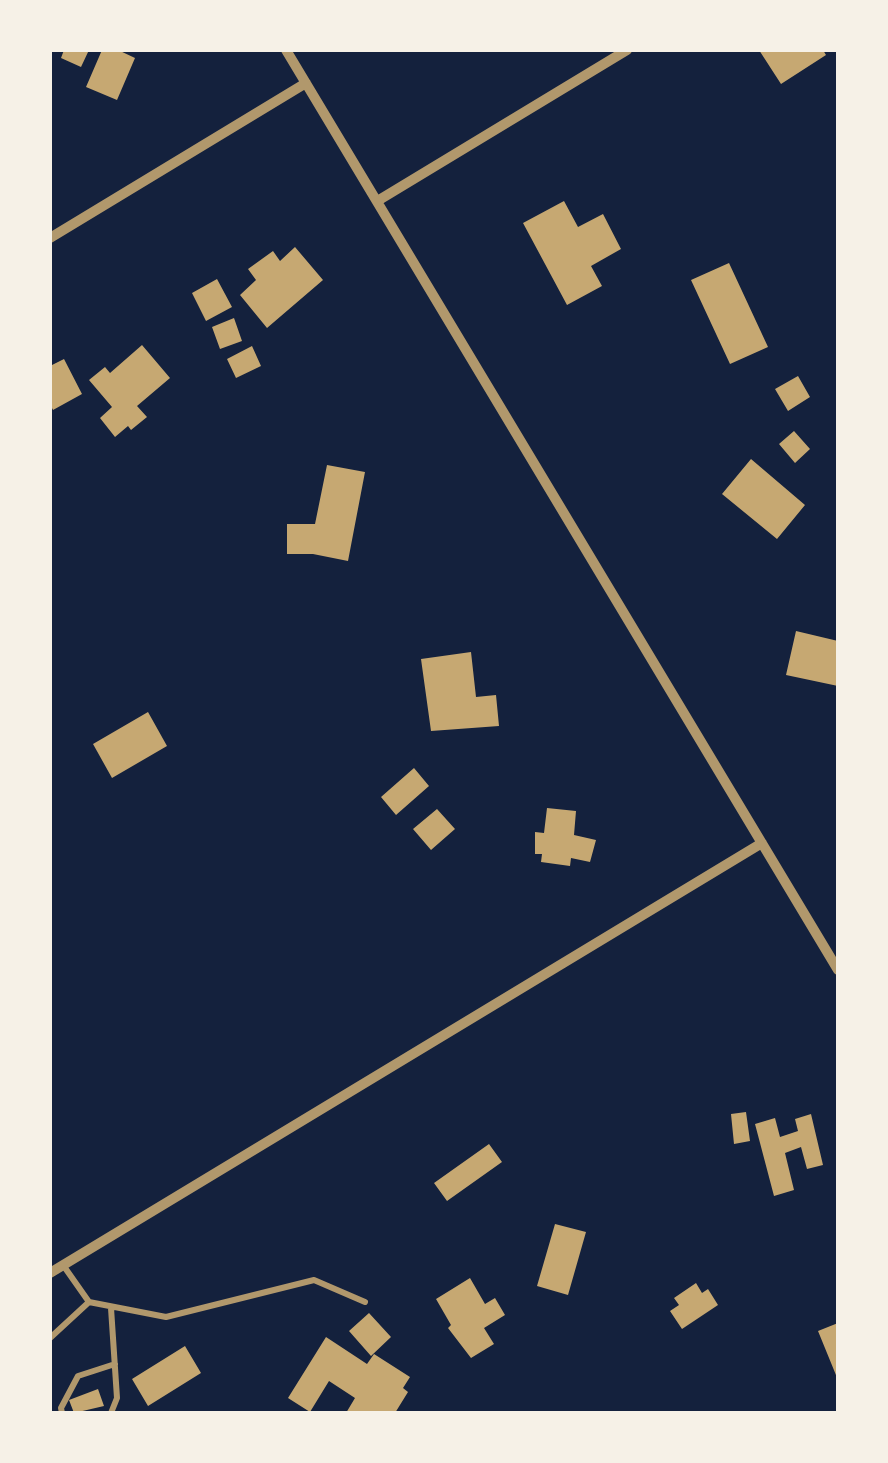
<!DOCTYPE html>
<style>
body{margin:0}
#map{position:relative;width:888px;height:1463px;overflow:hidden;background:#14213d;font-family:"Crimson Pro",serif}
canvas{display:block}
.frame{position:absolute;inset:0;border:52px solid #f6f1e7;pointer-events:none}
</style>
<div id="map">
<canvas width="888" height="1463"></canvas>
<div class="frame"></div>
</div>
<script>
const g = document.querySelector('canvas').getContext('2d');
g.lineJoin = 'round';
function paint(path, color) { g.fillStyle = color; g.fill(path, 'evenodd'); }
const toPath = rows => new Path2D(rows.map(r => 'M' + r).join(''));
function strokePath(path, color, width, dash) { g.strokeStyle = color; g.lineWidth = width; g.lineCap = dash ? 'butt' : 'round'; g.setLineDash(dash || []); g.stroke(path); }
paint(toPath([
 [64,50,89,50,81,67,61,58],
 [102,50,118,50,135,58,117,100,86,87],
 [759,50,823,50,826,55,781,84],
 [564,201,578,227,603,214,621,249,591,266,602,286,567,305,523,223],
 [295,247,323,280,267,328,240,295,256,280,248,269,273,251,280,261],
 [729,263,768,347,730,364,691,280],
 [217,279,232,307,206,321,192,293],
 [234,318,242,341,220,349,212,327],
 [142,345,170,378,137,406,147,417,131,430,128,426,115,437,100,418,112,407,89,380,105,367,110,373],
 [252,346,261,366,236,378,227,359],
 [64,359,82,394,53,410,50,404,50,366],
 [798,376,810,397,788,411,775,389],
 [794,431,810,449,795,463,779,444],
 [751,459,805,505,777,539,722,494],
 [327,465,365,472,348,561,313,554,287,554,287,524,315,524],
 [796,631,838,641,838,686,786,675],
 [471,652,476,697,496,695,499,726,431,731,421,659],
 [148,712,167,746,112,778,93,744],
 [414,768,429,786,396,815,381,797],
 [547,808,576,811,574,835,596,840,590,862,571,858,570,866,541,862,542,854,535,854,535,832,544,833],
 [437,809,455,829,431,850,413,829],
 [746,1112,750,1141,734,1144,731,1114],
 [811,1114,823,1165,807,1169,801,1147,785,1153,794,1190,774,1196,755,1124,775,1118,780,1137,798,1131,795,1119],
 [489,1144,502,1162,447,1201,434,1183],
 [555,1224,586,1232,568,1295,537,1286],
 [470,1278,485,1304,495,1298,505,1315,484,1328,494,1344,471,1358,448,1328,451,1325,436,1299],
 [696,1283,702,1293,708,1289,718,1305,682,1329,670,1311,679,1305,674,1298],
 [369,1313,391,1337,371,1356,349,1331],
 [838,1323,838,1380,818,1331],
 [326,1337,367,1364,374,1354,410,1377,403,1388,408,1392,395,1413,346,1413,355,1398,329,1381,310,1412,288,1398],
 [185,1346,201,1373,148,1406,132,1379],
 [98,1389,104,1406,74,1413,69,1400]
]), '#c6a872');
strokePath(toPath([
 [63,1265,89,1302,166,1317,314,1280,365,1302],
 [111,1308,117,1398,111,1413],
 [50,1338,89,1302],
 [62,1413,61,1408,78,1376,115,1364]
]), '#b1986c', 6);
strokePath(toPath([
 [286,50,838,970],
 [379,200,627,50],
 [50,238,306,83],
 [50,1273,762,843]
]), '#b1986c', 10);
</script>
